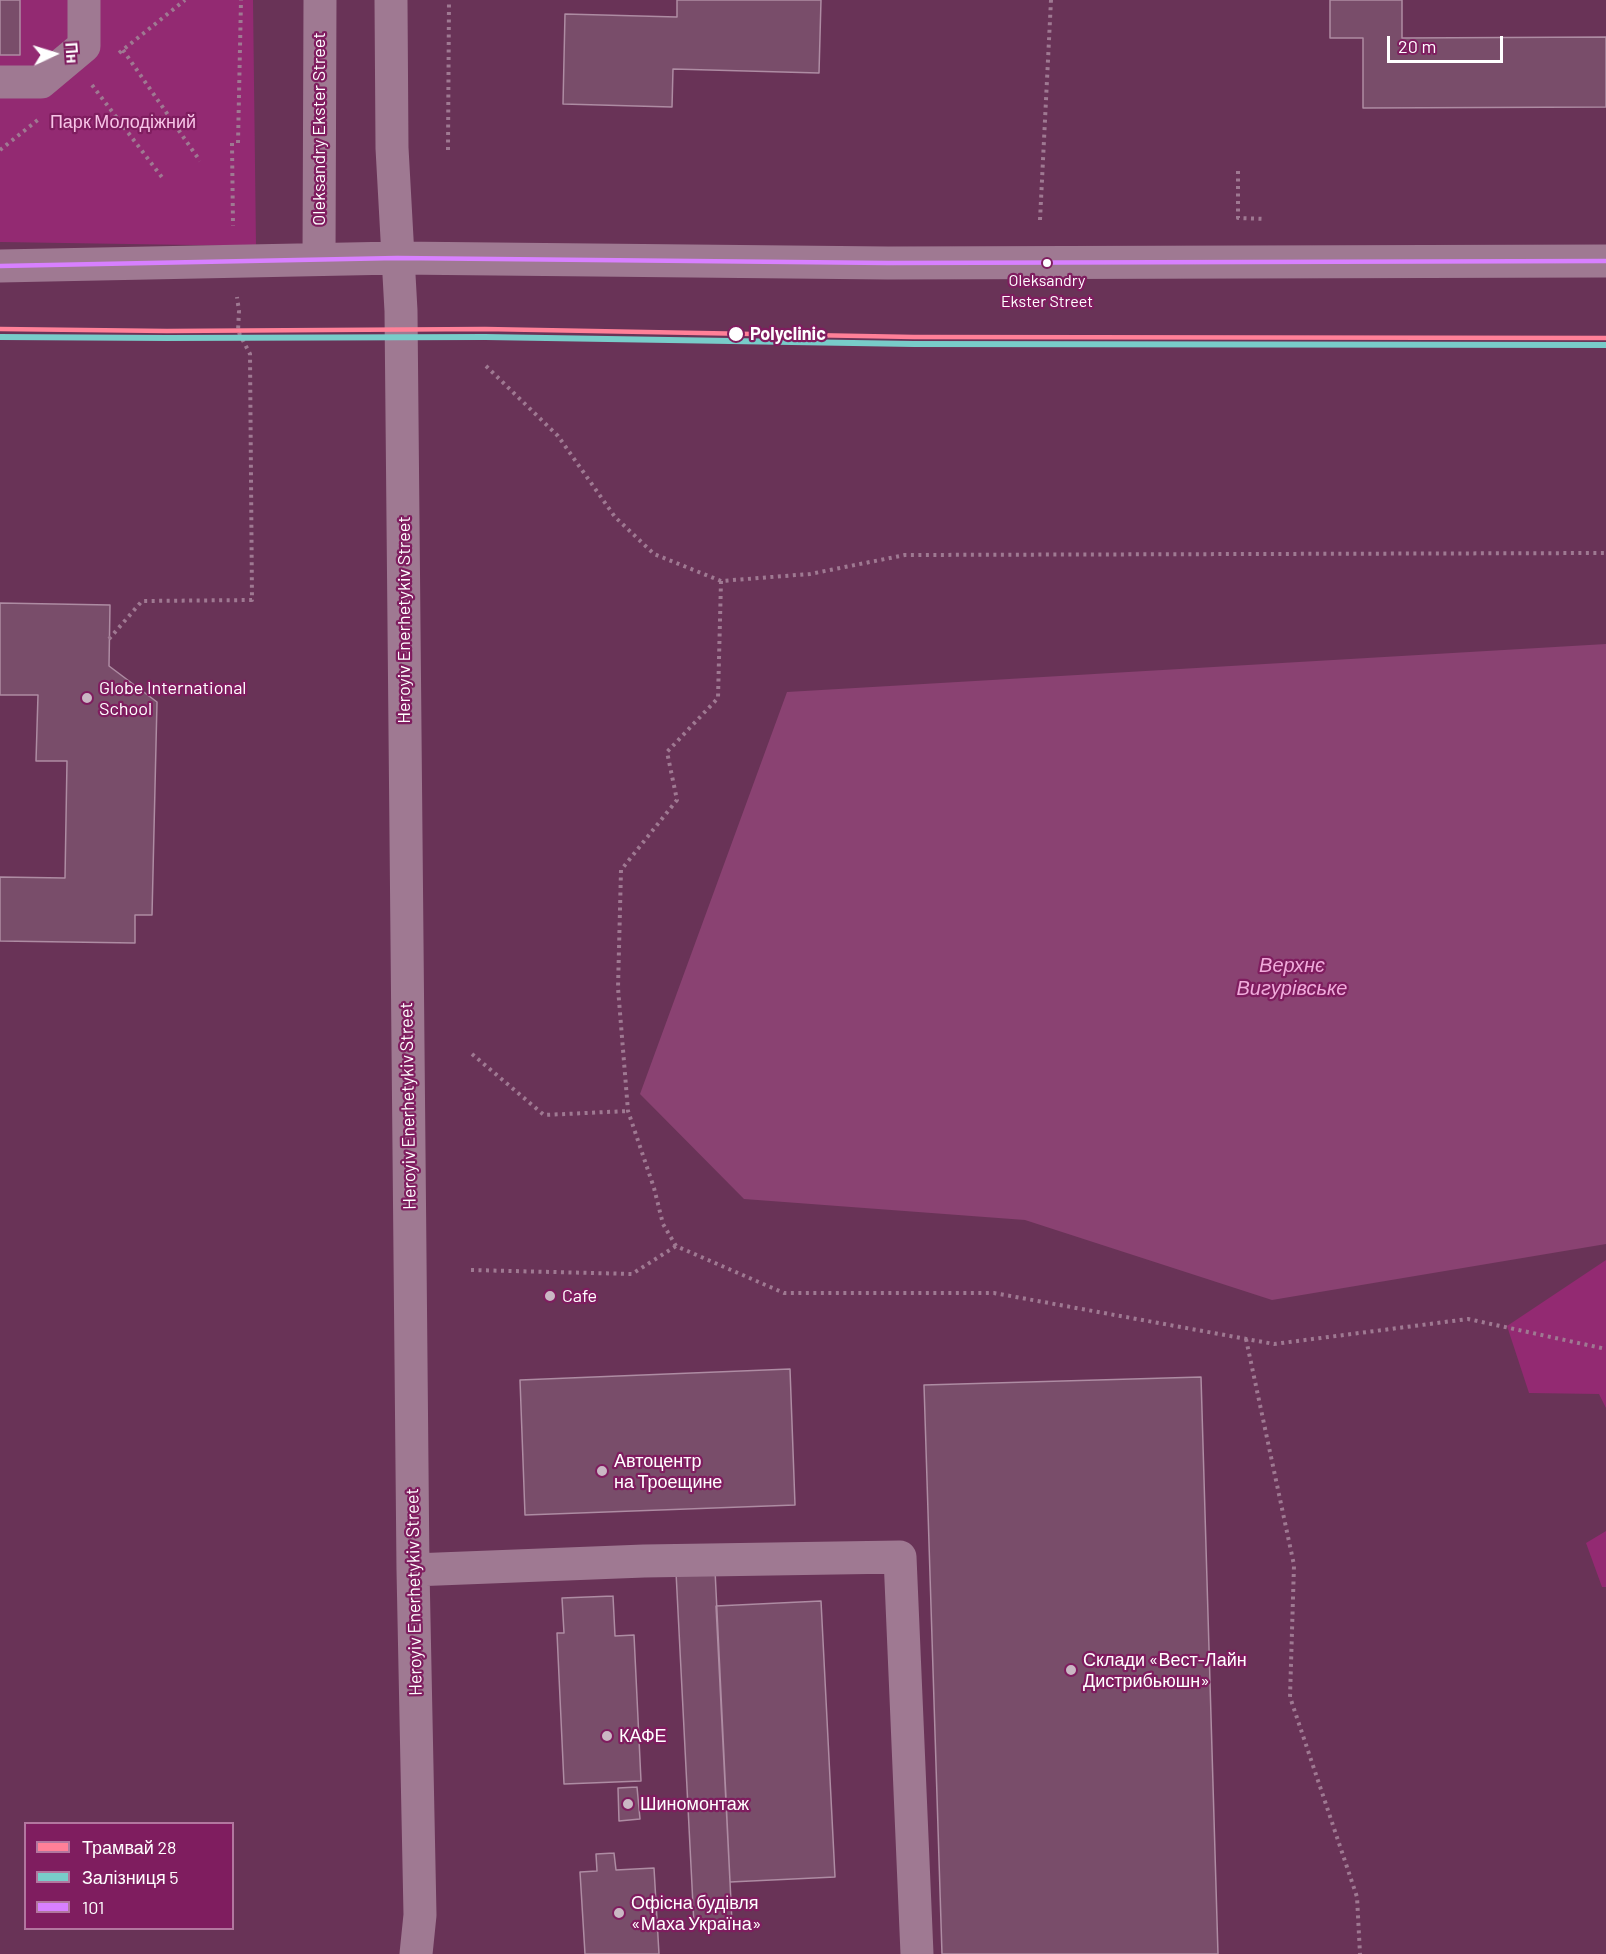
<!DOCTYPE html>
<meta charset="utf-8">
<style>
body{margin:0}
#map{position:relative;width:1606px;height:1954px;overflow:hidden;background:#693357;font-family:Barlow,sans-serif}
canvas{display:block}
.legend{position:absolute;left:24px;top:1822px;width:210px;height:108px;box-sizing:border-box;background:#7f1d5f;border:2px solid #b2779f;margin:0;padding:8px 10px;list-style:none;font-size:18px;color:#fff}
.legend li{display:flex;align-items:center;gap:12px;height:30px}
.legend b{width:30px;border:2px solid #b2779f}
.north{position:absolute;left:24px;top:24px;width:60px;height:60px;-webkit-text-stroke:4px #7f1d5f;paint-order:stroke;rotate:86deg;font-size:16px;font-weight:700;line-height:24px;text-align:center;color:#fff}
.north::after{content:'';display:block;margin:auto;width:21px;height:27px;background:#fff;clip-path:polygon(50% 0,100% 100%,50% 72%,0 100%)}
.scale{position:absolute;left:1387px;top:36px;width:116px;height:27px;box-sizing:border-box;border:3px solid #fff;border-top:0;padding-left:8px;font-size:18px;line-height:21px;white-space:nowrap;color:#fff;-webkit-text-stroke:4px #7f1d5f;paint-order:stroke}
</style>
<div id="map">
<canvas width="1606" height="1954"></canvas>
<ul class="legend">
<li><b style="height:8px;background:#ff8098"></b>Трамвай 28</li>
<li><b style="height:8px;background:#78ccc9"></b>Залізниця 5</li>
<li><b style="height:8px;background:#d880ff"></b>101</li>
</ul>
<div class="north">Пн</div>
<div class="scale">20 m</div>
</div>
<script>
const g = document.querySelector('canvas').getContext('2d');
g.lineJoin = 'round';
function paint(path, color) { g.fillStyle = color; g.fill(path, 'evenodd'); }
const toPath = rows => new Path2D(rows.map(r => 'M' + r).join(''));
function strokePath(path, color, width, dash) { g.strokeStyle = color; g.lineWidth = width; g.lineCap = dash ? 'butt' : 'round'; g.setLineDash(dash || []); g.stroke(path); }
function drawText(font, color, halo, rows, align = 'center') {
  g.font = font + ' Barlow,sans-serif'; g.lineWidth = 4.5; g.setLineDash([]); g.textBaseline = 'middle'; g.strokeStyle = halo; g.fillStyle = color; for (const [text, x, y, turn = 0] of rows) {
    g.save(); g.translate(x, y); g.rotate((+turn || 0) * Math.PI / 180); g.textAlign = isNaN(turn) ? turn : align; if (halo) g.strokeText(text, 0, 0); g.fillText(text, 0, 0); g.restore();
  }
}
paint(toPath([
 [0,0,253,0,256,246,0,242],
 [1606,1260,1606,1408,1599,1394,1529,1393,1507,1326],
 [1606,1531,1606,1587,1602,1587,1586,1543]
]), '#932a72');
paint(toPath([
 [1606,644,1606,1244,1272,1300,1025,1220,744,1199,640,1094,787,692]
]), '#8a4272');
const building = toPath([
 [0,0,20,0,20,55,0,55,0,0],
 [677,0,821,0,819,73,673,69,672,107,563,104,565,14,677,17,677,0],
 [1330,0,1402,0,1402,38,1606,37,1606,107,1363,108,1363,38,1330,38,1330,0],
 [0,603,110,605,109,666,157,702,152,915,135,915,135,943,0,941,0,877,65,878,67,761,36,761,38,695,0,695,0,603],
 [790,1369,795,1505,525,1515,520,1380,790,1369],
 [1201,1377,1218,1954,942,1954,924,1385,1201,1377],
 [715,1570,732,1923,694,1925,676,1572,715,1570],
 [613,1596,615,1636,634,1635,641,1781,564,1784,557,1633,564,1633,562,1598,613,1596],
 [821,1601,835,1877,730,1882,716,1606,821,1601],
 [637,1787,640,1819,619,1821,618,1788,637,1787],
 [614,1853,616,1870,654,1868,659,1954,585,1954,580,1872,597,1871,596,1854,614,1853]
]);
paint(building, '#794d6a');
strokePath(building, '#ae8ca3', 1.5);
strokePath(toPath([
 [123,50,200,161],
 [119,53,185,0],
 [92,85,164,180],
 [232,143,233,226],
 [238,143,241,0],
 [0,150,39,119],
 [448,150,449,0],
 [1238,171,1238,218,1265,219],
 [1040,220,1051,0],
 [486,366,558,436,615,517,654,554,721,581,810,574,905,555,1606,553],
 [721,581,718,698,667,752,677,800,621,870,618,988,628,1111,654,1188,663,1224,676,1246,784,1293,994,1293,1274,1344,1468,1319,1606,1349],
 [109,639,142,601,252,600,250,354,238,331,239,311,237,297],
 [472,1054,544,1115,628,1111],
 [471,1270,632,1274,676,1246],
 [1246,1339,1294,1565,1290,1697,1357,1897,1360,1954]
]), '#9f7992', 4, [3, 4.5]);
strokePath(toPath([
 [391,0,392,148,401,311,413,1570,420,1915,416,1954],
 [0,82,41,82,84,46,84,0],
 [319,259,320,0],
 [0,266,397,258,888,263,1606,261],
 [413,1570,644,1561,900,1557,917,1954]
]), '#9f7992', 33);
strokePath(toPath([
 [0,266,397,258,888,263,1606,261]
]), '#d880ff', 4.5);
strokePath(toPath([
 [0,337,167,338,485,337,914,344,1606,345]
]), '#78ccc9', 6);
strokePath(toPath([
 [0,329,167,331,485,329,914,337,1606,338]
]), '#ff8098', 4.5);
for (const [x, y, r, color] of [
 [1047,263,5,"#fff"],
 [736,334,8,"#fff"],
 [87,698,6,"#cab8c4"],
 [550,1296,6,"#cab8c4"],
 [602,1471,6,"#cab8c4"],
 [1071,1670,6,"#cab8c4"],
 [607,1736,6,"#cab8c4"],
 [628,1804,6,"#cab8c4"],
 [619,1913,6,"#cab8c4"]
]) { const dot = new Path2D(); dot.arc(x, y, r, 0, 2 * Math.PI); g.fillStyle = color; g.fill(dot); strokePath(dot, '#7f1d5f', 2); }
drawText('16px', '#fff', '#7f1d5f', [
 ["Oleksandry",1047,281],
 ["Ekster Street",1047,302]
]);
drawText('18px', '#f7c4e7', '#7f1d5f', [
 ["Парк Молодіжний",123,122]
]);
drawText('18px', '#fff', '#7f1d5f', [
 ["Oleksandry Ekster Street",319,129,-90],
 ["Heroyiv Enerhetykiv Street",404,620,-90],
 ["Heroyiv Enerhetykiv Street",408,1106,-91],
 ["Heroyiv Enerhetykiv Street",414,1592,-91]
]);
drawText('bold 18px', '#fff', '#7f1d5f', [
 ["Polyclinic",750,334]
], 'left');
drawText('18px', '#fff', '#7f1d5f', [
 ["Globe International",99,688],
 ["School",99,709],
 ["Cafe",562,1296],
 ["Автоцентр",614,1461],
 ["на Троещине",614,1482],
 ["Склади «Вест-Лайн",1083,1660],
 ["Дистрибьюшн»",1083,1681],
 ["КАФЕ",619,1736],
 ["Шиномонтаж",640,1804],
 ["Офісна будівля",631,1903],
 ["«Маха Україна»",631,1924]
], 'left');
drawText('italic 20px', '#f0abdb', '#7f1d5f', [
 ["Верхнє",1292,965],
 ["Вигурівське",1292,988]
]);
</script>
